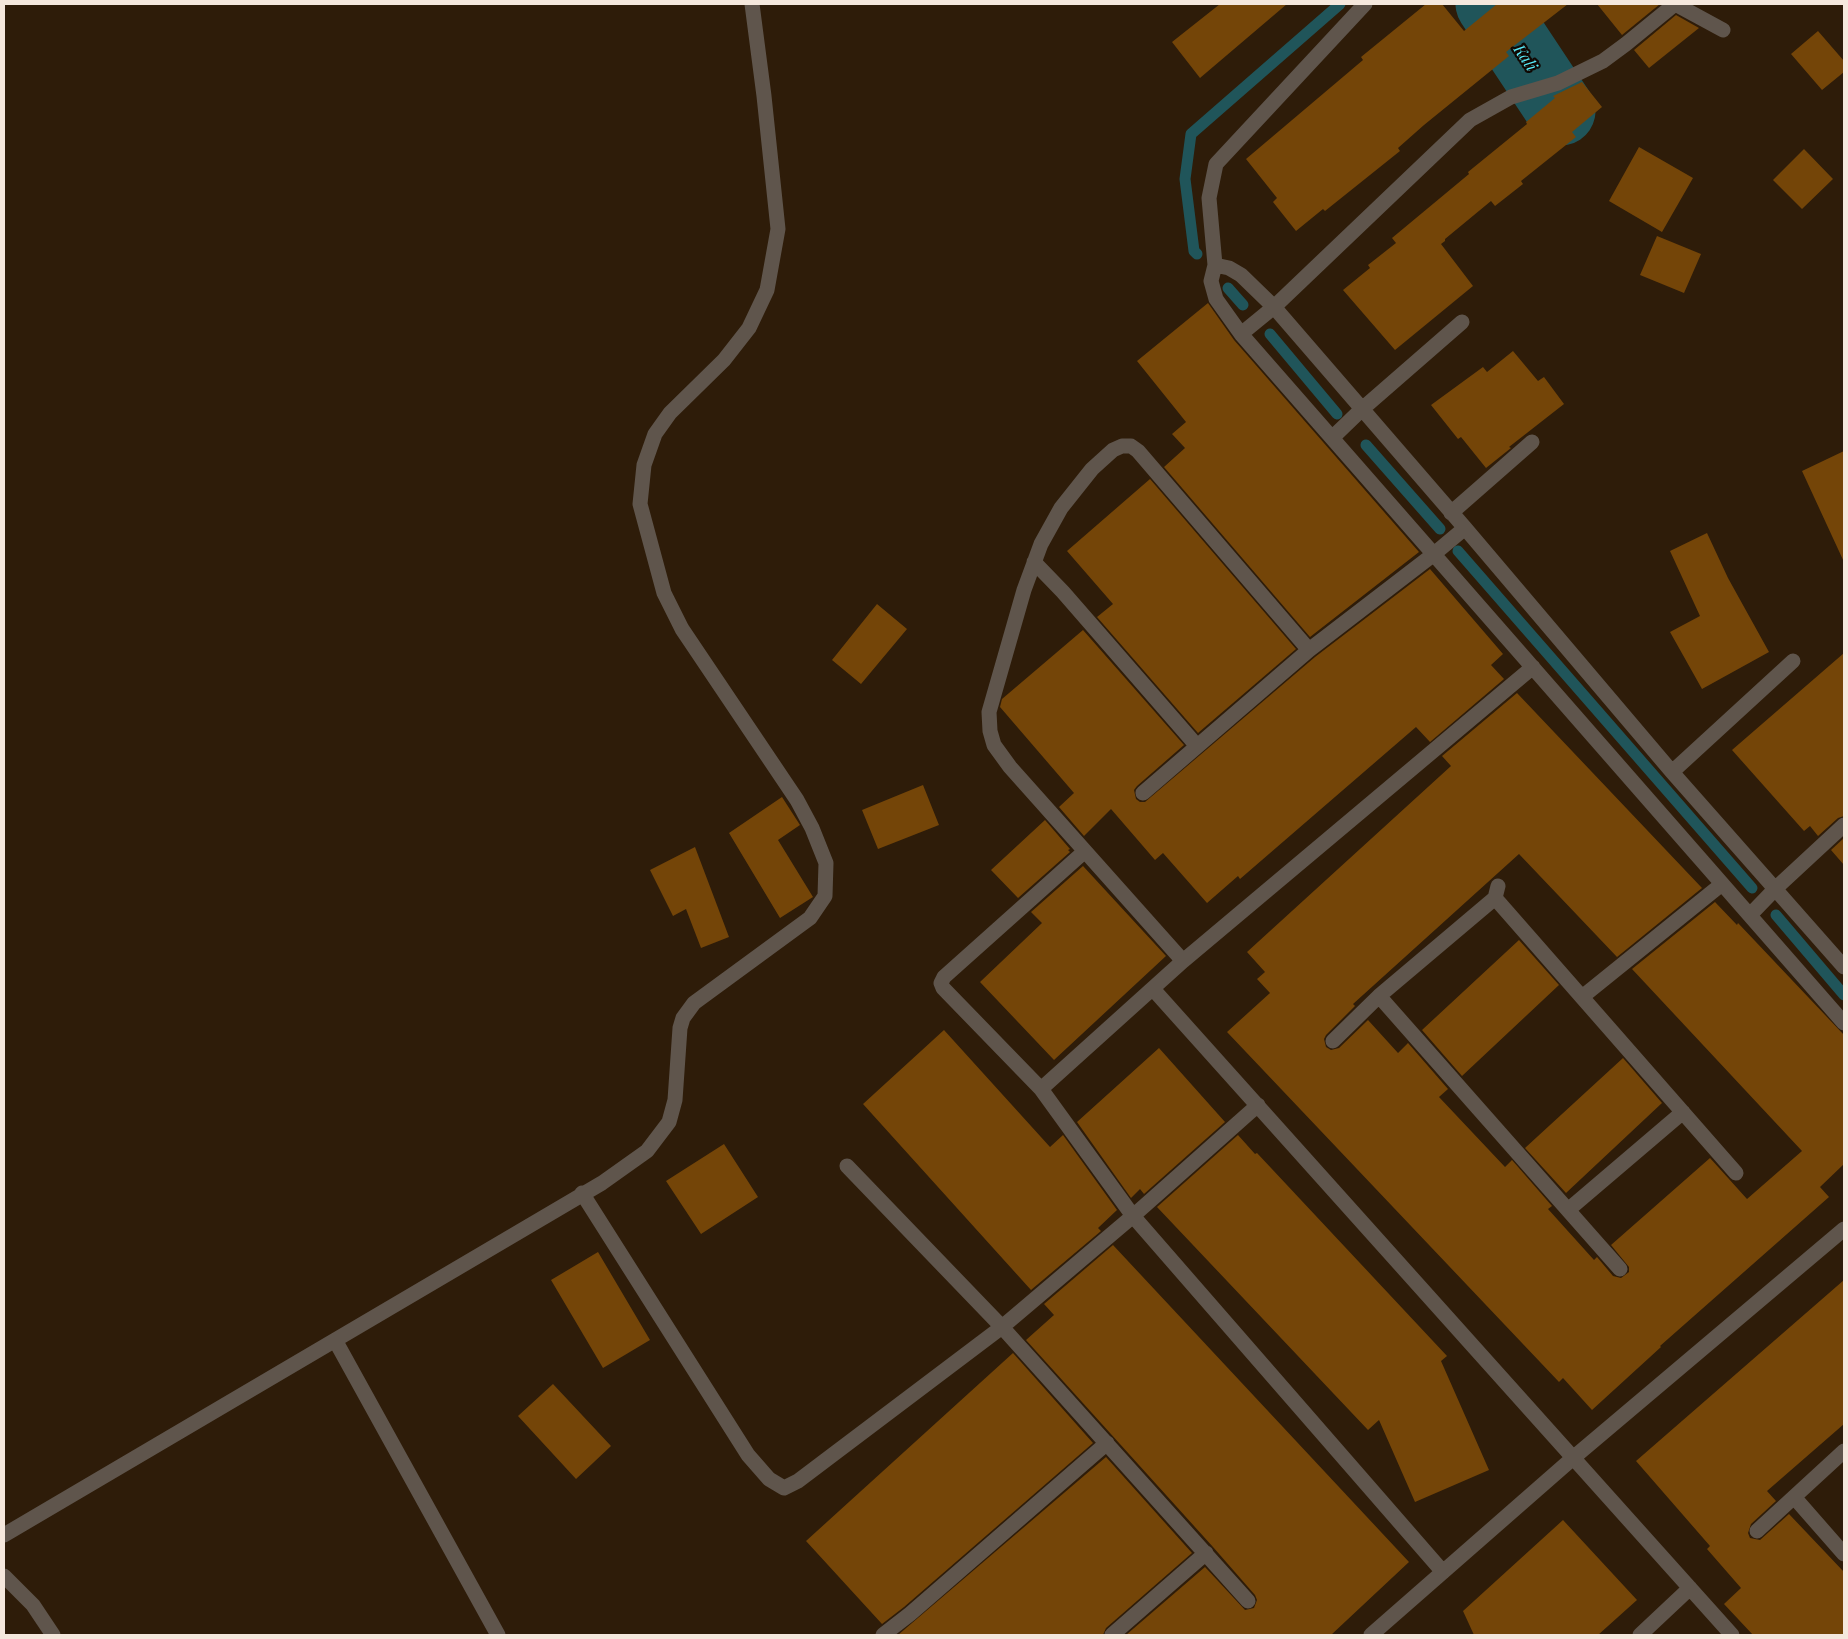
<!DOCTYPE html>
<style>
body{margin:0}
#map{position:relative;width:1848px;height:1639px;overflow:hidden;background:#2e1c09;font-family:"Playfair Display",serif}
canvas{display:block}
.frame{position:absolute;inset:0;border:5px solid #f5e8dd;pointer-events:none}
</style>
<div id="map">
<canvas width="1848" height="1639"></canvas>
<div class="frame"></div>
</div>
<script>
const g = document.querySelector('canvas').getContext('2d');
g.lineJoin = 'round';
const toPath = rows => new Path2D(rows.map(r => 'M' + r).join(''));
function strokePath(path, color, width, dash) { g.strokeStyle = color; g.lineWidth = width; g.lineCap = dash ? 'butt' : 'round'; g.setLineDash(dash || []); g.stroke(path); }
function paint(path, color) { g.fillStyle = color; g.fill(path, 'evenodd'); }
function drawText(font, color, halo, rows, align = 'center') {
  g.font = font + ' "Playfair Display",serif'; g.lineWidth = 4.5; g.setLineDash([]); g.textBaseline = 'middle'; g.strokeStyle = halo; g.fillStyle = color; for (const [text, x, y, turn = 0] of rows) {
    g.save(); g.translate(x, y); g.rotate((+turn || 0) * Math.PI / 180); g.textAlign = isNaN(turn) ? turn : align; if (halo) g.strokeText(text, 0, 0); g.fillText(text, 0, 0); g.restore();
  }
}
strokePath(toPath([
 [1197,254,1194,251,1185,179,1191,134,1340,4],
 [1228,288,1243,305],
 [1270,334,1337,414],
 [1366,445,1440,529],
 [1458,551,1752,888],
 [1776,915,1844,995]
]), '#20555a', 11);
strokePath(toPath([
 [1490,4,1561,111]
]), '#20555a', 69);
paint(toPath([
 [1220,4,1287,4,1200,78,1172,42],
 [1426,4,1442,4,1464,31,1497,4,1568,4,1506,52,1509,56,1424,125,1398,148,1400,151,1325,211,1323,209,1296,231,1273,202,1277,198,1246,159,1363,60,1361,57],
 [1597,4,1660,4,1622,35],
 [1676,15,1699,28,1649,68,1634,50],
 [1818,31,1844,61,1844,72,1822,90,1791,54],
 [1582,82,1602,107,1572,132,1576,137,1521,181,1523,184,1495,206,1491,201,1445,239,1445,241,1441,244,1473,286,1395,350,1343,290,1370,268,1368,265,1396,243,1392,238,1469,174,1468,172,1527,124,1526,122,1555,98,1553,96],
 [1639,147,1693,178,1662,232,1609,201],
 [1804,149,1833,179,1802,209,1773,180],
 [1657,236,1701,254,1684,293,1640,275],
 [1208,303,1234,340,1419,552,1310,637,1164,467,1185,448,1172,434,1186,422,1137,361],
 [1513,351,1538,381,1544,377,1564,404,1509,447,1511,448,1486,468,1461,437,1458,439,1431,405,1483,367,1487,372],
 [1844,451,1844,562,1802,471],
 [1150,479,1296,649,1198,733,1097,617,1113,604,1067,551],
 [1707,533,1728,578,1769,652,1702,689,1670,632,1700,616,1670,551],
 [1430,569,1503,654,1491,665,1504,679,1430,742,1416,727,1240,879,1238,876,1207,903,1163,853,1155,860,1111,809,1084,836,1059,807,1074,793,1000,707,1002,699,1083,630,1184,745,1137,786,1134,790,1136,799,1140,802,1145,802,1315,657],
 [877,604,907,629,861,684,832,660],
 [1844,653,1844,816,1838,818,1818,836,1810,826,1804,831,1732,750],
 [1517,693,1702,888,1617,957,1519,854,1353,1004,1355,1006,1326,1035,1324,1039,1326,1047,1331,1050,1339,1048,1368,1020,1398,1053,1408,1043,1448,1089,1439,1097,1505,1167,1512,1160,1552,1206,1548,1209,1594,1260,1597,1257,1613,1276,1621,1278,1629,1272,1629,1267,1611,1245,1710,1158,1747,1199,1802,1151,1632,969,1715,902,1737,925,1738,923,1844,1035,1844,1164,1820,1187,1829,1197,1660,1346,1661,1347,1592,1410,1563,1378,1559,1382,1227,1032,1270,993,1257,979,1265,972,1247,952,1451,766,1442,756],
 [923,785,939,825,878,849,862,810],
 [782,797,800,825,778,840,813,897,780,918,729,833],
 [1045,820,1070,849,1068,850,1070,852,1018,898,991,870],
 [1844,838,1844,865,1831,850],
 [695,847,729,937,701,948,686,909,673,916,650,870],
 [1083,866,1166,956,1054,1060,980,982,1042,923,1031,912],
 [1519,940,1559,985,1462,1076,1422,1030],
 [944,1030,1050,1147,1063,1135,1117,1210,1098,1228,1101,1231,1031,1290,863,1104],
 [1159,1048,1225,1122,1144,1194,1140,1189,1131,1198,1077,1122],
 [1623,1058,1662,1103,1566,1193,1525,1148],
 [1238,1135,1255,1154,1257,1153,1447,1356,1441,1361,1489,1470,1415,1502,1379,1420,1368,1430,1157,1207],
 [724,1144,758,1197,701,1234,666,1181],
 [1113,1245,1409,1562,1331,1635,1126,1635,1205,1567,1245,1610,1254,1608,1257,1600,1255,1595,1213,1547,1026,1340,1054,1315,1044,1304],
 [598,1252,650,1340,603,1368,551,1280],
 [1844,1280,1844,1424,1767,1491,1776,1501,1751,1524,1748,1533,1750,1538,1760,1540,1789,1514,1844,1572,1844,1635,1753,1635,1724,1604,1741,1588,1707,1549,1710,1546,1636,1461],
 [1013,1353,1093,1443,904,1607,882,1624,806,1541],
 [553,1384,611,1446,576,1479,518,1416],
 [1106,1457,1192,1553,1106,1628,1103,1635,898,1635],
 [1563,1520,1637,1600,1598,1635,1474,1635,1463,1611]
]), '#744508');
strokePath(toPath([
 [1365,4,1216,164,1209,198,1215,265,1211,281,1216,299,1241,334,1844,1023],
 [1675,4,1723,30],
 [1215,265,1229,268,1241,275,1274,307,1465,528,1672,772,1844,967],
 [1241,334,1274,307,1470,120,1511,97,1558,83,1603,61,1626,44,1675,4],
 [1332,438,1361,410,1462,322],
 [1451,513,1532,442],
 [1034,562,1063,592,1197,746],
 [1672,772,1793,661],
 [1143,793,1309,650,1434,554,1465,528],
 [1085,851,944,977,941,983,943,988,1041,1089,1133,1216,1443,1572],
 [1498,886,1495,898,1736,1173],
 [1750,915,1776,888,1844,825],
 [1183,961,1010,767,994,745,990,731,989,712,1024,590,1041,544,1061,508,1092,469,1113,450,1122,446,1131,446,1138,451,1309,650],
 [1153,989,1732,1635],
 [1379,996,1620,1269],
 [1582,997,1722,884],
 [1333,1041,1379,996,1495,898],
 [1041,1089,1183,961,1533,667],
 [847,1166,1002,1327,1248,1601],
 [582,1193,748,1455,769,1479,784,1488,798,1481,1002,1327,1133,1216,1258,1105],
 [1568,1210,1683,1112],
 [335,1340,498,1635],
 [1794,1497,1844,1554],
 [1757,1531,1844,1451],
 [4,1535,602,1183,647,1151,669,1122,675,1100,680,1028,683,1018,694,1003,810,918,825,896,826,863,812,828,797,800,682,629,664,593,640,504,644,465,655,434,670,413,724,360,749,328,767,290,778,229,764,96,752,4],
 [4,1576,33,1605,53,1635],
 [883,1635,910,1614,1107,1443],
 [1112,1635,1206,1553],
 [1371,1635,1573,1458,1844,1229],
 [1640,1635,1690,1588]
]), '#5f554c', 15);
drawText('italic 16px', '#59ebf9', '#100803', [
 ["Kali",1525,58,56]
]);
</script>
